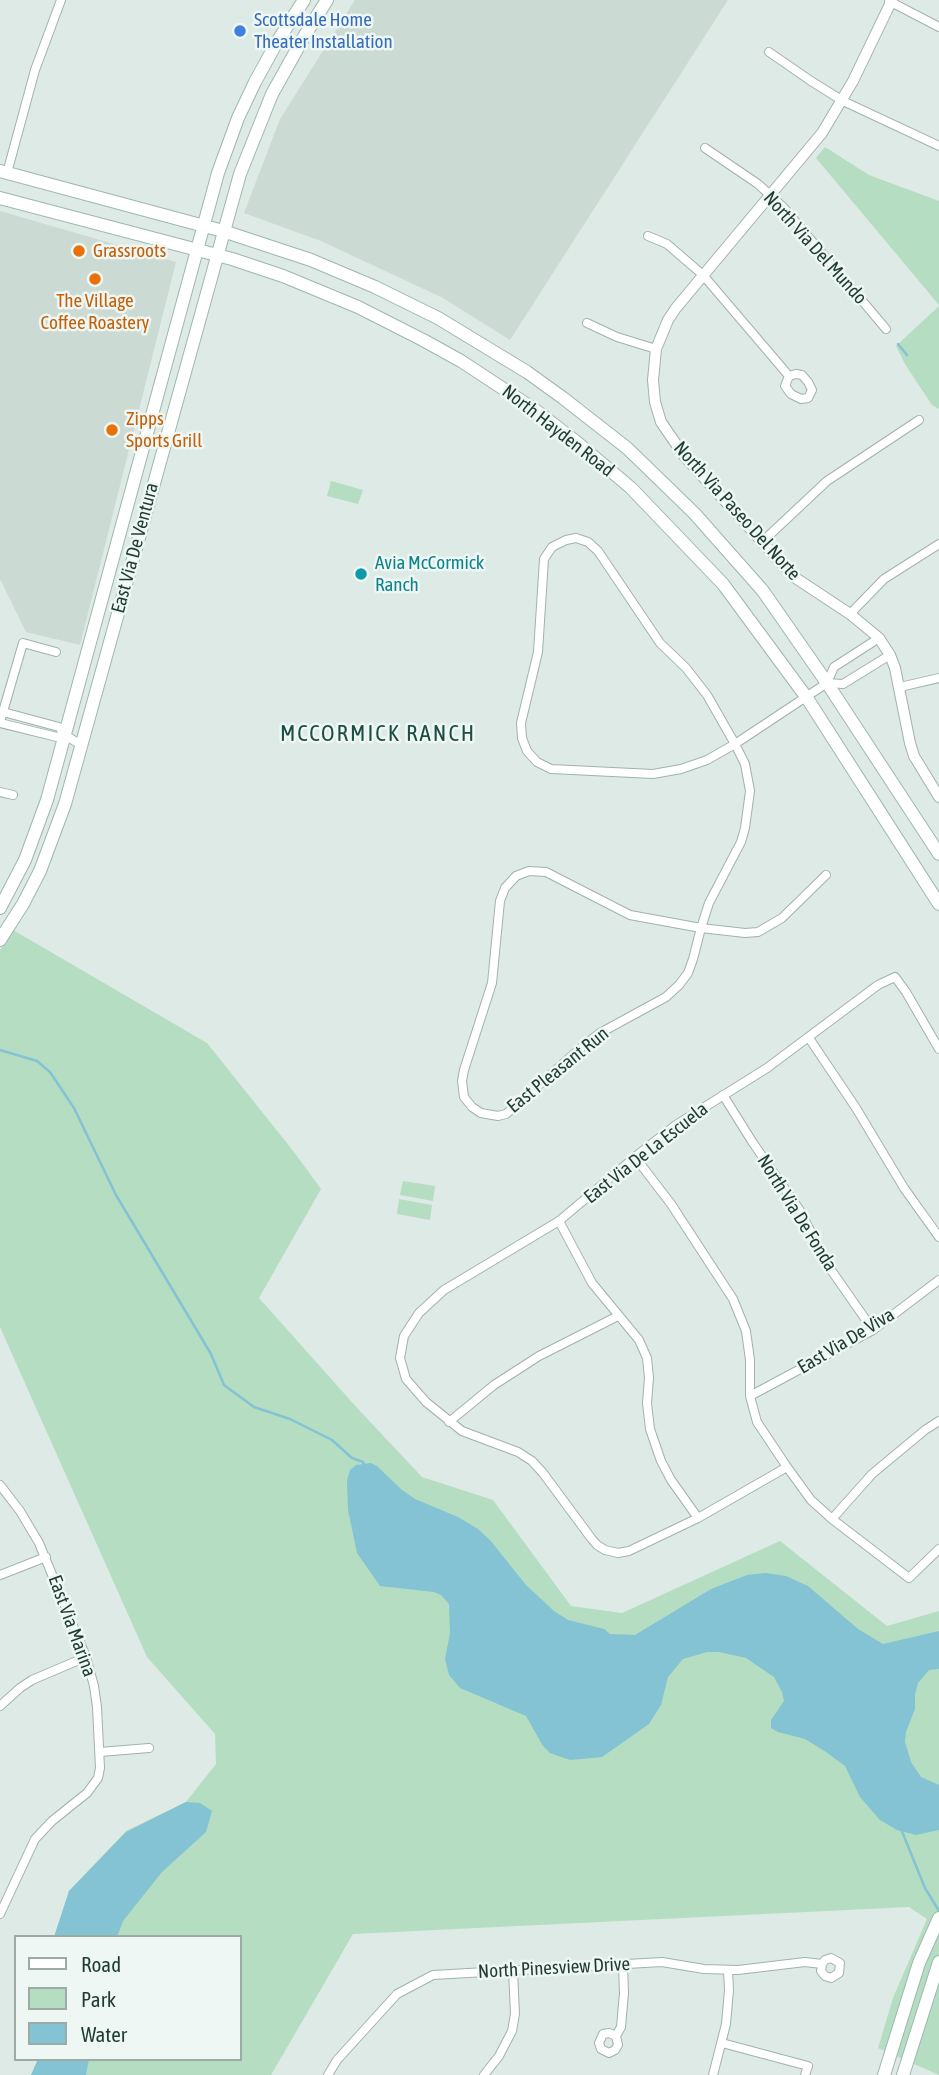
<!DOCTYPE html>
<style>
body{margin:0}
#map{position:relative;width:939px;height:2075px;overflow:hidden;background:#deeae5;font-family:"Asap Condensed",sans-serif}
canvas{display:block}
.legend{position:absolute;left:14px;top:1935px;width:228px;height:126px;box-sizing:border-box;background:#eef7f3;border:2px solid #9baca7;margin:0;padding:9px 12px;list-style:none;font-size:21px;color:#1f3b34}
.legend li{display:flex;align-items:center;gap:14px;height:35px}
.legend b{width:35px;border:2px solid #9baca7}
</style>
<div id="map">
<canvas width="939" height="2075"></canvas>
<ul class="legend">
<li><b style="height:9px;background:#fff"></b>Road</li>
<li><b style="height:19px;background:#b5ddc2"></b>Park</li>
<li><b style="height:19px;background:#83c3d3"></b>Water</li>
</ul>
</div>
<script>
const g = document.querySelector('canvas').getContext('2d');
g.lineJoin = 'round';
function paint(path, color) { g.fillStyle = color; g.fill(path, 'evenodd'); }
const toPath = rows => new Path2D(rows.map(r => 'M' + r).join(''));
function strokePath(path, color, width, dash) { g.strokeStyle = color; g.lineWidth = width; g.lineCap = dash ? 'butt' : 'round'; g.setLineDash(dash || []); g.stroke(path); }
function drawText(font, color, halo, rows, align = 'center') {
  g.font = font + ' "Asap Condensed",sans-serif'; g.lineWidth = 5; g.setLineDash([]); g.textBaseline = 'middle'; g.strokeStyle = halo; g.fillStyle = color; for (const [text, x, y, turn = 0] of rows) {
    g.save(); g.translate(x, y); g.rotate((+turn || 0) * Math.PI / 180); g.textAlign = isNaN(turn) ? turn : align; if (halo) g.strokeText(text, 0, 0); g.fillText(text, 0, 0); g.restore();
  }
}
paint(toPath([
 [355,0,728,0,510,340,443,298,321,241,244,213,280,119],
 [0,211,176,262,80,645,26,632,0,579]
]), '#ccdad4');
paint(toPath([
 [825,147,869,175,939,201,939,305,816,158],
 [939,306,939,409,932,405,905,364,896,346],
 [331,481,363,490,358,504,327,496],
 [13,930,207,1043,294,1152,321,1189,259,1298,359,1410,422,1477,493,1500,571,1606,622,1613,780,1541,887,1626,939,1611,939,2075,878,2048,893,1998,927,1919,909,1907,353,1934,271,2075,31,2075,38,2059,240,2059,240,1937,54,1937,69,1891,126,1831,186,1802,216,1764,215,1734,147,1657,0,1327,0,950],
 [403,1181,435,1186,433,1201,400,1195],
 [399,1199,432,1205,430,1220,397,1214]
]), '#b5ddc2');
paint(toPath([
 [371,1463,377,1466,402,1490,415,1499,458,1517,478,1529,490,1540,526,1585,554,1611,568,1620,604,1629,610,1634,635,1635,711,1589,747,1575,766,1573,786,1576,808,1586,858,1629,883,1644,939,1631,939,1669,929,1670,918,1683,915,1695,915,1709,906,1732,905,1742,911,1762,921,1777,939,1785,939,1830,916,1835,897,1830,880,1820,860,1797,845,1766,826,1752,805,1739,778,1732,771,1728,771,1720,784,1701,782,1692,774,1677,746,1658,719,1652,707,1652,683,1659,668,1677,661,1705,649,1724,602,1757,570,1760,550,1753,543,1746,526,1716,460,1688,449,1675,445,1659,450,1633,449,1604,441,1595,434,1592,380,1586,357,1553,348,1510,347,1480,350,1470,356,1465],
 [186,1802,200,1803,212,1811,206,1832,162,1872,123,1921,117,1937,54,1937,69,1891,126,1832],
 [38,2059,89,2059,86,2075,31,2075]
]), '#83c3d3');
strokePath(toPath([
 [898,344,907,355],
 [0,1050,37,1061,50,1072,74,1108,116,1195,211,1354,224,1385,254,1407,290,1419,332,1440,352,1458,363,1462,364,1465],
 [901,1829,925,1888,939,1911]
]), '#83c3d3', 2.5);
const minor = toPath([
 [889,1,939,27],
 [769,52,811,81,843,101,939,146],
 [705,148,758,184,784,208,886,329],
 [7,173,35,70,61,0],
 [648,236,667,244,703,275,789,376],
 [587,323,617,337,656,349],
 [796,374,802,375,808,382,812,390,808,398,801,399,791,394,785,386,789,376,796,374],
 [576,538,588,542,598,551,660,643,686,668,707,695,735,744,707,760,681,769,653,774,551,769,537,762,527,751,522,738,521,723,538,652,544,559,552,547,566,540,576,538],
 [762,542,827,481,919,420],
 [850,614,884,579,939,544],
 [827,683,843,684,890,655],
 [900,687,939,678],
 [3,712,59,727,65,735,81,745],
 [0,722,23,643,56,652],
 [0,723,57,737,65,735],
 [0,792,13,795],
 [826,875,782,918,758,932,745,933,701,928,630,915,546,872,529,871,516,876,505,888,500,901,492,983,464,1070,462,1081,464,1097,472,1107,481,1113,498,1116,506,1114,583,1046,600,1033,666,997,679,985,688,973,693,959,701,928,709,903,741,842,745,828,750,791,745,764,735,744,827,683,834,667,879,638],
 [809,1038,856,1108,904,1188,939,1237],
 [723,1095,753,1143,799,1209,829,1267,873,1330],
 [635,1157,671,1204,733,1299,746,1331,750,1360,750,1396,757,1422,787,1467,811,1500,832,1519,909,1578,939,1549],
 [559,1221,592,1283,639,1340,647,1358,649,1378,647,1403,650,1429,661,1461,671,1480,698,1518],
 [750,1396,873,1330,939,1280],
 [449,1422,494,1385,539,1356,618,1316],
 [787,1467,698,1518,629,1551,618,1553,605,1550,597,1545,591,1538,543,1473,532,1461,518,1452,462,1431,426,1402,406,1379,400,1358,404,1336,419,1313,444,1290,559,1221,635,1157,676,1125,767,1068,878,985,895,977,906,992,939,1049],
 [0,1485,20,1511,39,1543,86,1657,94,1686,97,1707,100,1768,98,1778,87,1793,52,1821,35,1839,0,1914],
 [832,1519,872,1474,925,1430,939,1421],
 [0,1575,46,1557],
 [0,1706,20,1688,32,1680,86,1657],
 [100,1752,149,1748],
 [616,2036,609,2033,603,2034,599,2043,601,2049,609,2053,615,2050,618,2045,616,2036,621,2027,624,1993,623,1965],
 [722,2043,808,2066,805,2075],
 [328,2075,337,2060,397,1994,433,1975,662,1962,704,1969,738,1970,805,1962,822,1964,825,1960,831,1958,840,1963,839,1973,831,1978,825,1976,821,1971,822,1964],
 [484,2075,499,2056,512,2031,515,2014,513,1971],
 [713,2075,726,2024,729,1990,728,1970]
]);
const tertiary = toPath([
 [892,0,853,81,822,133,676,308,668,320,656,349,653,380,655,402,661,422,685,457,794,577,850,614,879,638,890,655,895,668,910,743,914,756,939,797]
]);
const secondary = toPath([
 [0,171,223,231,311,260,375,287,438,318,527,372,563,398,627,448,658,478,695,514,763,591,827,683,939,854],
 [0,198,232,259,283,276,358,307,423,340,461,361,534,409,579,444,631,488,723,584,807,698,939,904],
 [0,908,25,860,47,800,218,173,238,118,255,82,277,42,304,0],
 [0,940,23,904,40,871,65,804,240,174,272,94,305,35,327,0],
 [884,2075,919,1963,939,1918],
 [903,2075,939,1962]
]);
strokePath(minor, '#a1b2ac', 10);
strokePath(tertiary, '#a1b2ac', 12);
strokePath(secondary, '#9db7ae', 14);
strokePath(minor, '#fff', 8);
strokePath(tertiary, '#fff', 10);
strokePath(secondary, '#fff', 12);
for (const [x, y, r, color] of [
 [240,31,7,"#3f7fe0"],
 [79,251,7,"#e8710a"],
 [95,279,7,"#e8710a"],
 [112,430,7,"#e8710a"],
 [361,574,7,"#0f9aa8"]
]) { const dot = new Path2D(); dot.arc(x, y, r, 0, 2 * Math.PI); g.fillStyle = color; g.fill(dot); strokePath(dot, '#eef7f3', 2.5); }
drawText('19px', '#366cbe', '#eef7f3', [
 ["Scottsdale Home",254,20],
 ["Theater Installation",254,42]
], 'left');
drawText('19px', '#1f3b34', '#eef7f3', [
 ["North Via Del Mundo",815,248,48],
 ["North Hayden Road",558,431,38],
 ["North Via Paseo Del Norte",737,511,48],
 ["East Via De Ventura",135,548,-75],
 ["East Pleasant Run",558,1070,-39],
 ["East Via De La Escuela",646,1153,-38],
 ["North Via De Fonda",797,1213,58],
 ["East Via De Viva",846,1341,-31],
 ["East Via Marina",72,1626,70],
 ["North Pinesview Drive",554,1968,-3]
]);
drawText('19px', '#c56008', '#eef7f3', [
 ["Grassroots",93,251],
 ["The Village",95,301,"center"],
 ["Coffee Roastery",95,323,"center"],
 ["Zipps",126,419],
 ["Sports Grill",126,441]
], 'left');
drawText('19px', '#0d838f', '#eef7f3', [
 ["Avia McCormick",375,563],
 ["Ranch",375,585]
], 'left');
g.letterSpacing = '2px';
drawText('23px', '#1a4d43', '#eef7f3', [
 ["MCCORMICK RANCH",378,734]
]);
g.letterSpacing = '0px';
</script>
